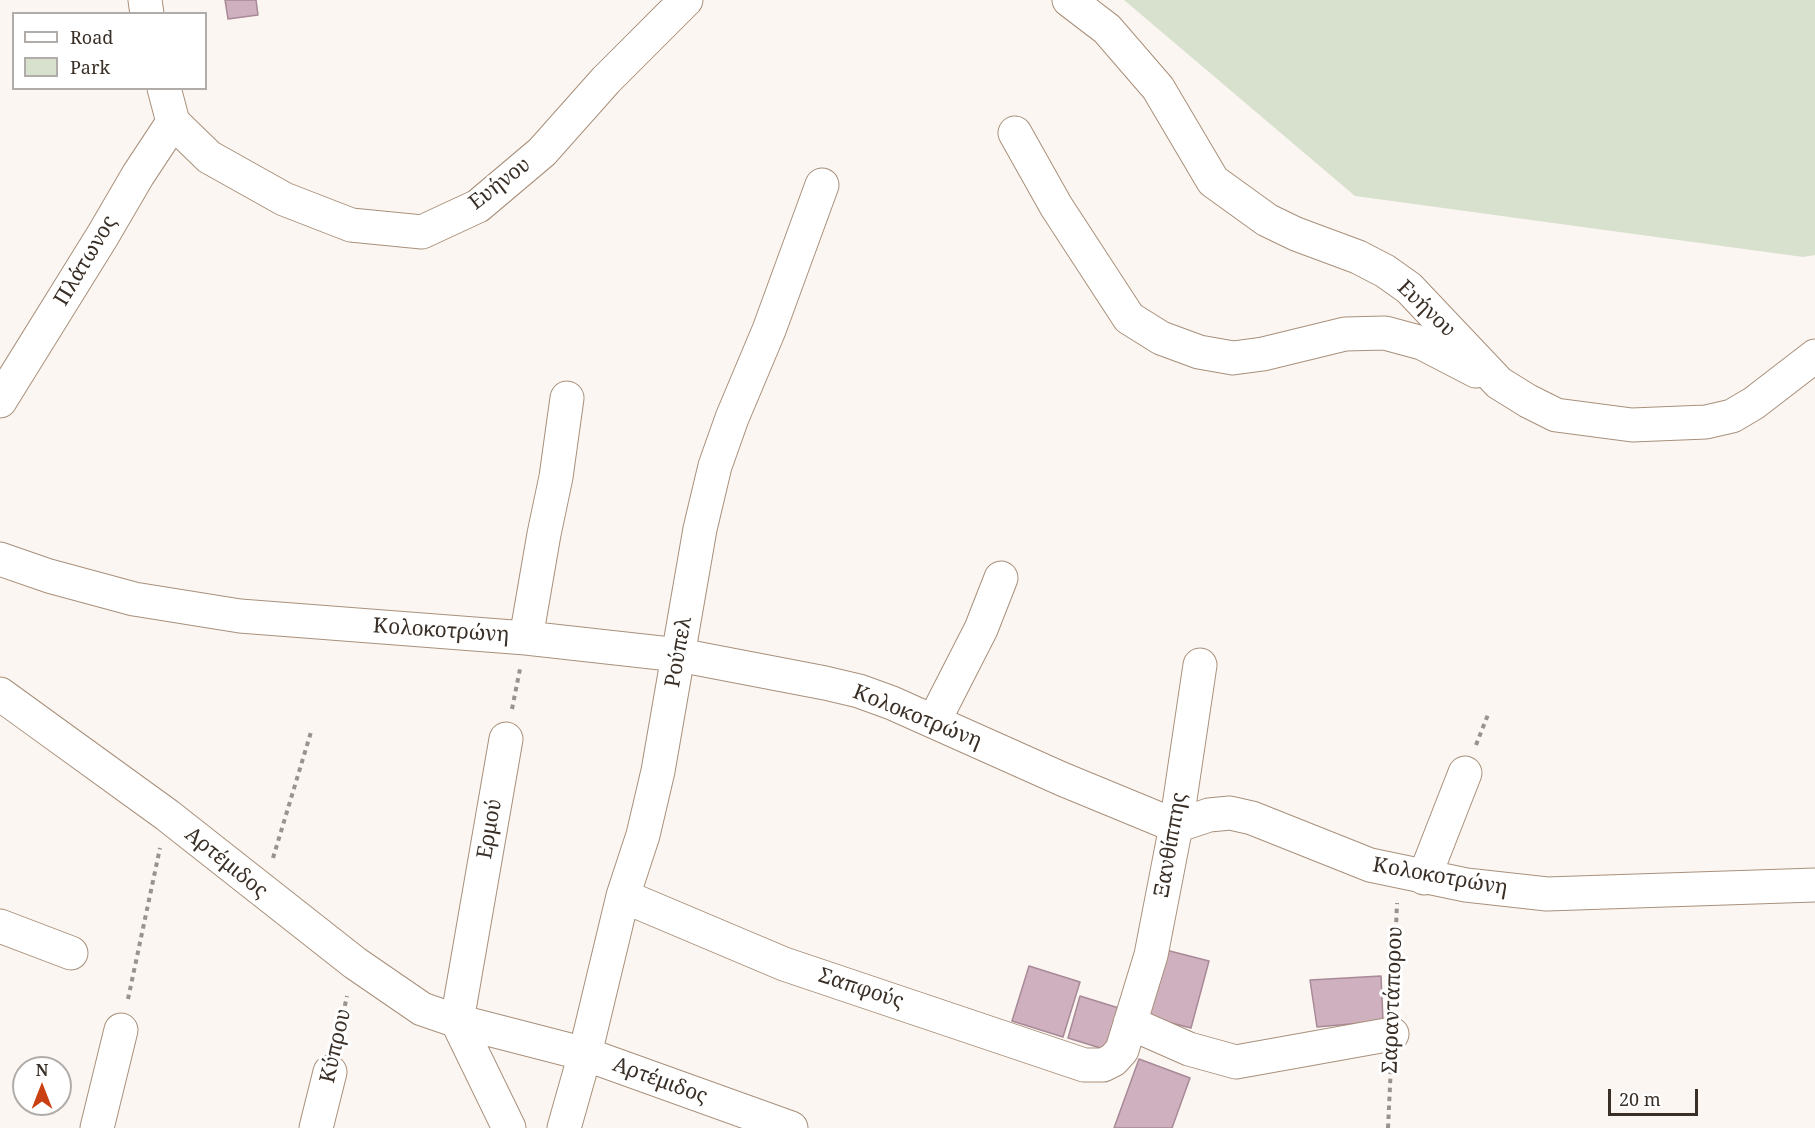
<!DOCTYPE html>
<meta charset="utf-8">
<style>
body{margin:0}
#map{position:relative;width:1815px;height:1128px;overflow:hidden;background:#fcf6f2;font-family:"Noto Serif",serif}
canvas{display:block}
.legend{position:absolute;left:12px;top:12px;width:195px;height:78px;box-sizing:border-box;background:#fff;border:2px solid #b0aca9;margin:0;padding:8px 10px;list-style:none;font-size:18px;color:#392f27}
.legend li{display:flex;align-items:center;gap:12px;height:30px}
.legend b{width:30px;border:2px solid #b0aca9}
.north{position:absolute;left:12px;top:1056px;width:60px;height:60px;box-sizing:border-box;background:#fff;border:2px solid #b0aca9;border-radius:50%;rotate:0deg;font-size:16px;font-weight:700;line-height:24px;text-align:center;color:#392f27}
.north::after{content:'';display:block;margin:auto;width:21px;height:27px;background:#c94113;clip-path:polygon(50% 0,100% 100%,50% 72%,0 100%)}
.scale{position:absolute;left:1608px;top:1089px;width:90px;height:27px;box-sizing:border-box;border:3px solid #392f27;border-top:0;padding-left:8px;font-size:18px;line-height:21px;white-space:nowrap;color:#392f27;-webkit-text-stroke:4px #fff;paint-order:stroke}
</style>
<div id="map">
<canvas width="1815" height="1128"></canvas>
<ul class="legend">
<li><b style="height:8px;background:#fff"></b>Road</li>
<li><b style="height:16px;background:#d8e0ce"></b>Park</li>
</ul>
<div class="north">N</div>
<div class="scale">20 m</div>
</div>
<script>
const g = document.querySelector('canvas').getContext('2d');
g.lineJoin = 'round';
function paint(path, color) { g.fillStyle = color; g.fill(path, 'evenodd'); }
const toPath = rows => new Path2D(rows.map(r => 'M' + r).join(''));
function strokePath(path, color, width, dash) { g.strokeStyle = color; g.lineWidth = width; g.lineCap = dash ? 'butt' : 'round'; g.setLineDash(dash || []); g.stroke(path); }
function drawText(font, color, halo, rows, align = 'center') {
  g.font = font + ' "Noto Serif",serif'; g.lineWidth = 6; g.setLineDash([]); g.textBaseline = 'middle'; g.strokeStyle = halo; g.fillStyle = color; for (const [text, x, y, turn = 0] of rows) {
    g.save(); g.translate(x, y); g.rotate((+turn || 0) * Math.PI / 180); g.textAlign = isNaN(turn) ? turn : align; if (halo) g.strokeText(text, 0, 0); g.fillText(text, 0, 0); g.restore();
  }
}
paint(toPath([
 [1124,0,1815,0,1815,255,1803,257,1355,196]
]), '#d8e0ce');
const building = toPath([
 [225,0,256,0,258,15,228,19,225,0],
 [1162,949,1209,961,1191,1028,1144,1016,1162,949],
 [1029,966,1080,982,1063,1037,1012,1021,1029,966],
 [1381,976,1383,1021,1317,1027,1310,980,1381,976],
 [1080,996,1122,1009,1110,1051,1068,1038,1080,996],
 [1139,1059,1190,1078,1172,1128,1114,1128,1139,1059]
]);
paint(building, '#cfb0be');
strokePath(building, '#a88997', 1.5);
const minor = toPath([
 [145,0,147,14],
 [1069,0,1107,29,1158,88,1213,181,1267,220,1296,234,1358,257,1385,271,1409,288,1499,383,1528,401,1556,415,1632,425,1706,422,1732,416,1754,403,1815,356],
 [164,88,173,122,209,157,284,199,351,225,422,232,478,206,542,152,606,80,686,0],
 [1015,133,1056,206,1129,318,1161,338,1199,352,1233,358,1263,354,1345,334,1385,333,1422,343,1476,371],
 [0,401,103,235,138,175,173,122],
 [0,559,49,576,134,599,240,616,526,638,679,655,825,683,859,691,892,703,1062,779,1176,826,1209,815,1230,813,1252,818,1370,865,1466,885,1547,894,1815,885],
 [526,638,544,534,556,477,567,398],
 [0,694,167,815,355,963,422,1009,457,1021,585,1054,791,1128],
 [934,721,981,629,1001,578],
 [1424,878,1465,773],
 [623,896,784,964,1084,1065,1103,1065,1113,1060,1122,1050,1151,955,1176,826,1200,665],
 [0,926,71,953],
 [457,1021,506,739],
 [457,1021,509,1128],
 [1130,1023,1189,1049,1236,1062,1392,1034],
 [97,1128,121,1030],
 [316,1128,330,1072],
 [564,1128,585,1054,623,896,643,835,658,771,700,529,715,466,732,418,769,330,822,185]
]);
strokePath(minor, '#a8907b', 35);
strokePath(toPath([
 [512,709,520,669],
 [1476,745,1489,712],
 [273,858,311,732],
 [128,999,160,848],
 [1393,1003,1397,903],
 [337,1041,347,996],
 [1388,1128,1391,1065]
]), '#9a928c', 4, [4.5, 4.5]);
strokePath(minor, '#fff', 33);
drawText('21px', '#392f27', '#fff', [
 ["Ευήνου",500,184,-38],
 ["Πλάτωνος",86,261,-59],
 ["Ευήνου",1426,309,44],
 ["Κολοκοτρώνη",441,631,4],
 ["Ρούπελ",679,652,-80],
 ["Κολοκοτρώνη",917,717,22],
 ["Ερμού",490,829,-80],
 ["Ξανθίππης",1171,845,-80],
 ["Αρτέμιδος",226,863,39],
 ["Κολοκοτρώνη",1440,877,10],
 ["Σαπφούς",861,989,18],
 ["Σαραντάπορου",1393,1000,-88],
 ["Κύπρου",336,1046,-77],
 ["Αρτέμιδος",660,1081,20]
]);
</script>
